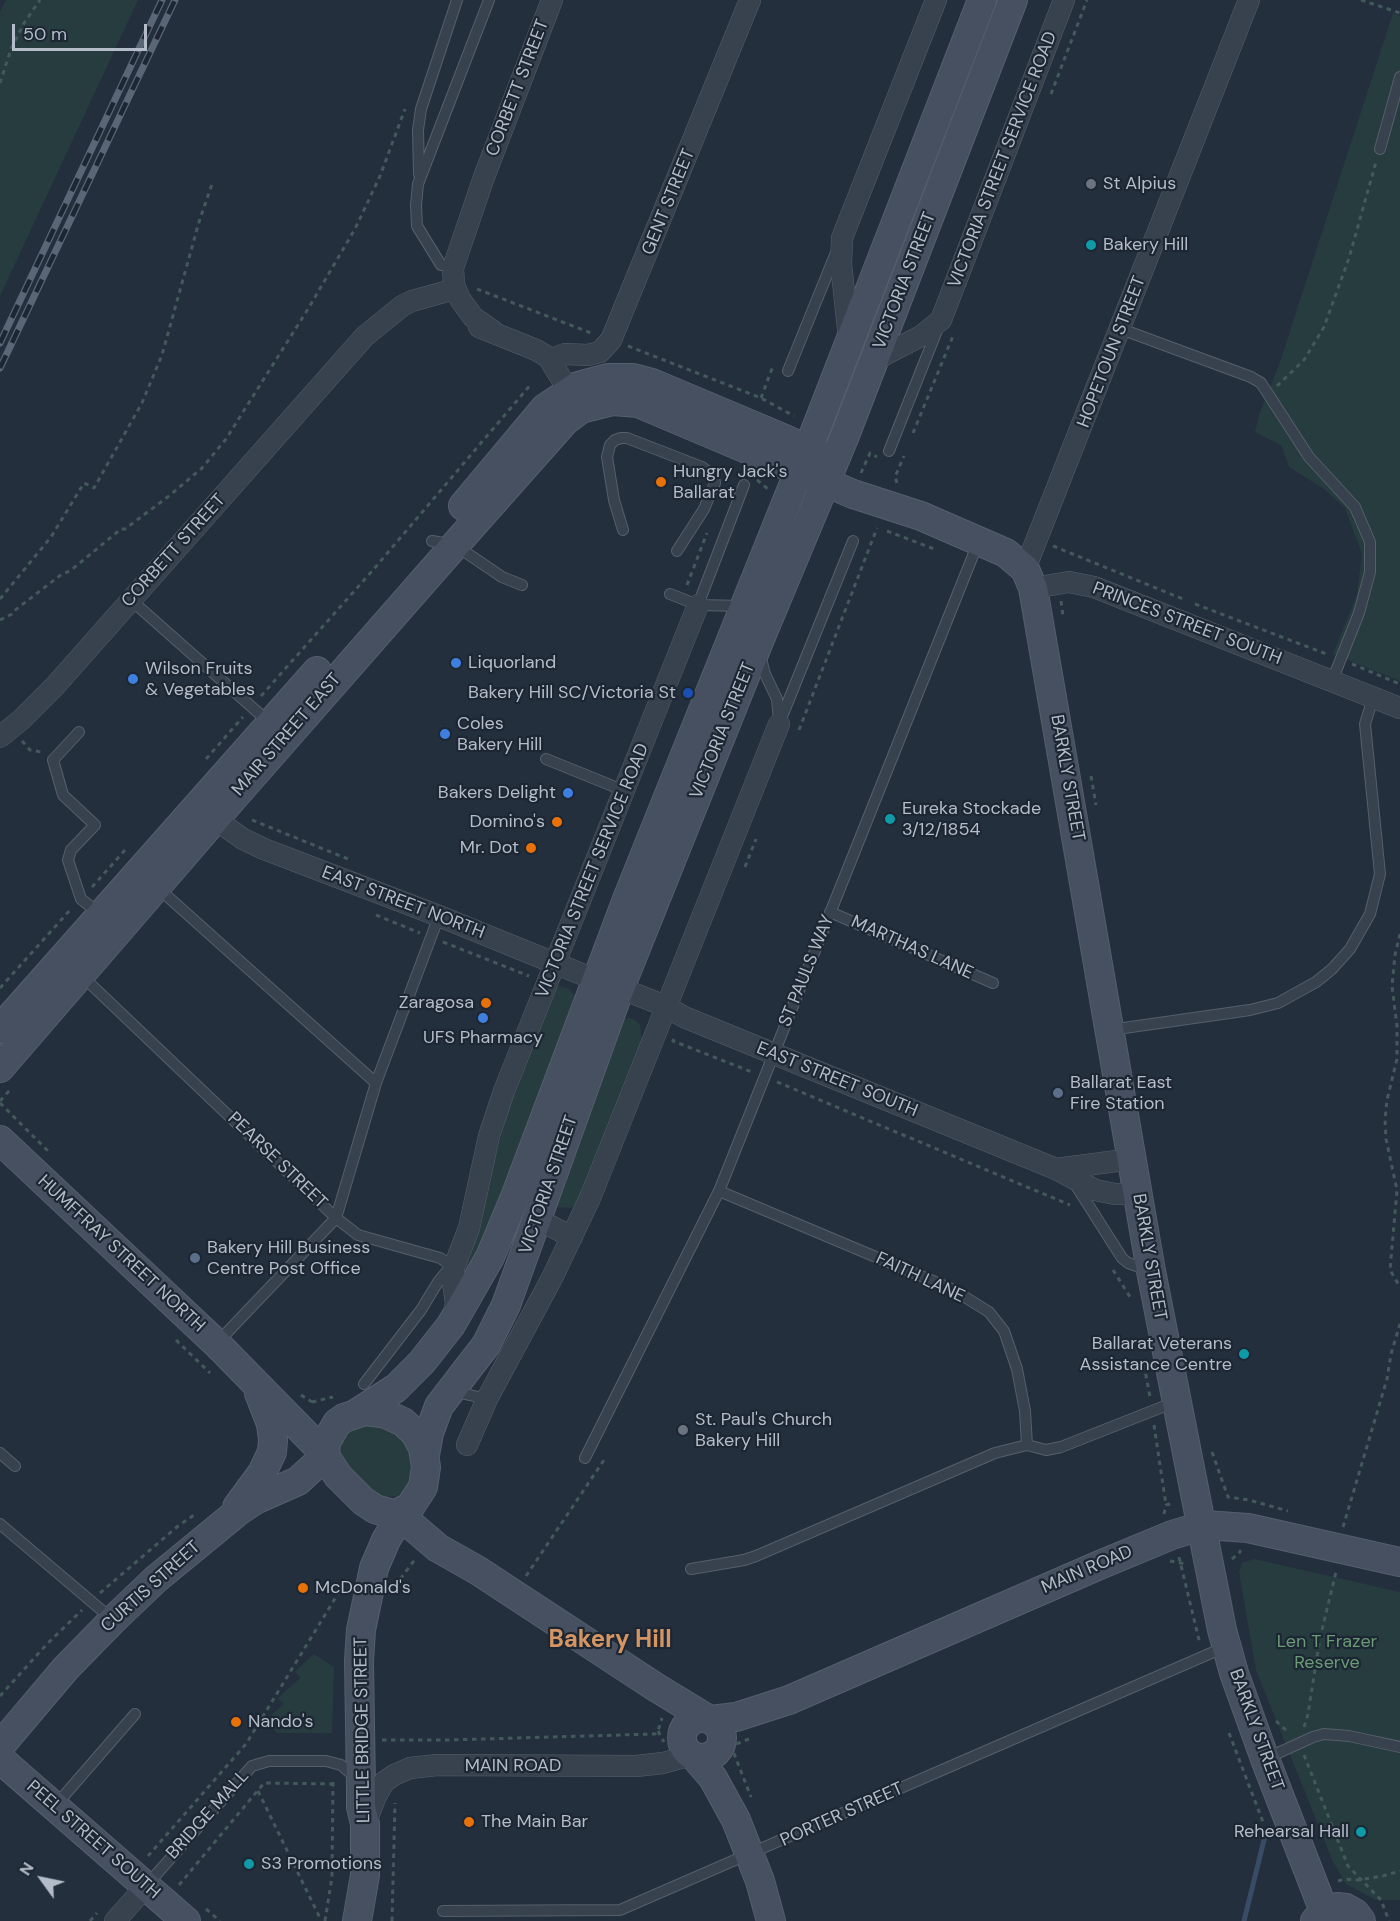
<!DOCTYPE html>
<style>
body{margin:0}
#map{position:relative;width:1400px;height:1921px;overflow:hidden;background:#242f3e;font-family:"DM Sans",sans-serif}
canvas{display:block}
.north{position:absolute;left:12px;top:1849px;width:60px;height:60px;-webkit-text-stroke:4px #1d2633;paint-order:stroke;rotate:303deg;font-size:16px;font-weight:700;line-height:24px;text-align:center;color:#b4bcc9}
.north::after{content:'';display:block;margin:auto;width:21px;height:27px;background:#b4bcc9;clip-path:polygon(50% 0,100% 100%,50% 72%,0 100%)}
.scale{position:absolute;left:12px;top:24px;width:135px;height:27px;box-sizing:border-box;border:3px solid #b4bcc9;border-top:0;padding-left:8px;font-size:18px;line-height:21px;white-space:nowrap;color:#b4bcc9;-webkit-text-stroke:4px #1d2633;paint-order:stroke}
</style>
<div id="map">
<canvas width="1400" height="1921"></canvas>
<div class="north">N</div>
<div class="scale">50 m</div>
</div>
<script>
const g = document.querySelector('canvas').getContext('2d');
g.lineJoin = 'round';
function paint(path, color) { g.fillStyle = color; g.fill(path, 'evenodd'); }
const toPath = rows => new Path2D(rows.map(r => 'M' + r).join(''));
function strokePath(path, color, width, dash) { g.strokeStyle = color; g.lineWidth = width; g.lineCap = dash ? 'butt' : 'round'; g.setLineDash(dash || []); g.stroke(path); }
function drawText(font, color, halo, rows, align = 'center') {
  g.font = font + ' "DM Sans",sans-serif'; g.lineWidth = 4.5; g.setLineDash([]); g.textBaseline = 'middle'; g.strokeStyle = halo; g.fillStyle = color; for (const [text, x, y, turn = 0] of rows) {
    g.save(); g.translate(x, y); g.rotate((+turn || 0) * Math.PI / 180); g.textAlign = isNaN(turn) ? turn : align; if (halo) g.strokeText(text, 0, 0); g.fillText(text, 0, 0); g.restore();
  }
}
paint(toPath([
 [6,0,138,0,0,296,0,12],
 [1393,13,1400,16,1400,681,1333,654,1357,595,1362,554,1345,508,1324,489,1289,467,1281,445,1255,432,1259,415,1279,365],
 [559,986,570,989,575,997,506,1194,468,1272,464,1266,511,1101,556,988],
 [632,1018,640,1024,642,1042,640,1051,576,1205,571,1208,553,1207,622,1019],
 [371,1424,394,1430,410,1449,413,1481,401,1496,382,1497,357,1481,340,1455,339,1445,350,1429],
 [1254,1559,1400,1592,1400,1900,1376,1900,1346,1884,1333,1862,1256,1670,1239,1572,1242,1563],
 [314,1654,334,1667,332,1733,277,1733,267,1719,284,1704,278,1698,300,1678,295,1671]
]), '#263c3f');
strokePath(toPath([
 [1244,1921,1265,1836]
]), '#394c67', 5);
const lane = toPath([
 [1380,149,1400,77],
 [419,174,418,130,421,109,457,0],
 [441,265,417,226,416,205,418,184,489,0],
 [1121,329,1251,377,1261,383,1309,457,1355,507,1370,542,1370,572,1359,613,1332,681],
 [788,371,835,255],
 [889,451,938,328],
 [623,530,614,500,607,457,610,445,615,440,621,438,627,438,702,467,714,476,715,483,704,509,677,551],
 [432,541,455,545,502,577,522,585],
 [670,594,698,605,743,606],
 [131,600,271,724],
 [698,605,744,485],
 [760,655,765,674,777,699,779,720],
 [779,724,853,541],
 [79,732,53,760,63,795,95,825,71,850,68,860,81,899,100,914],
 [546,759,625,791],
 [157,887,376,1083],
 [830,912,993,983],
 [81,975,336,1218,358,1235,440,1258,454,1267],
 [1110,1030,1250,1010,1278,1003,1316,982,1332,969,1350,949,1370,914,1380,874,1365,724,1373,698],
 [1075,1184,1122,1258,1128,1263,1148,1270],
 [719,1191,952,1289,989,1312,1004,1331,1017,1369,1025,1411,1027,1445],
 [217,1343,336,1218,376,1083,439,916],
 [364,1384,421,1310,438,1282,451,1266],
 [452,1391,487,1399],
 [0,1453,15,1466],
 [585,1458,719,1191,978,543],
 [0,1524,112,1619],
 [691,1569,744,1560,756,1556,995,1453,1027,1445,1046,1450,1061,1447,1175,1402],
 [1265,1759,1313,1737,1324,1734,1349,1736,1400,1747],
 [55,1806,135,1714],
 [146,1886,252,1766,269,1761,326,1761,341,1765,355,1777],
 [443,1911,620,1910,1225,1647]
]);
const street = toPath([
 [479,327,536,350,548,357,577,404],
 [493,331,473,317,460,299,454,285,453,268,484,177,552,0],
 [849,338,841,264,842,238,936,0],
 [551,359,565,354,588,355,600,352,611,340,750,0],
 [873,363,884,355,921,336,941,320,1064,0],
 [1025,569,1249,0],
 [1033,588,1069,582,1094,587,1400,708],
 [0,737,22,719,54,687,365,336,402,306,412,301,455,289],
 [215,819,243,839,264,849,439,916,596,980],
 [620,988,665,1006,684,1017,1056,1169,1095,1190,1115,1194,1138,1194],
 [1056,1169,1132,1159],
 [537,1219,572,1237],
 [453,1319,456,1303,453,1283,454,1267,469,1228,489,1136,504,1091,698,605],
 [467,1445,487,1399,552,1278,590,1198,779,724],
 [365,1824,376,1796,384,1782,394,1775,410,1768,437,1765,636,1766,663,1763,692,1755],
 [115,1921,146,1886]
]);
const secondary = toPath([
 [463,506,545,408,578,386,608,378,633,378,652,383,785,439,824,457],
 [0,1029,317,671],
 [0,1068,234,797,455,545,565,421,581,409,613,401,638,403,853,494,921,516,1006,553,1025,569,1033,588,1151,1271,1222,1630,1234,1673,1265,1759,1324,1911],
 [0,1140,217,1344,325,1454],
 [365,1411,386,1414,403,1422,415,1433,423,1448,426,1467,423,1487,410,1507,398,1513,392,1514,375,1509,363,1501,338,1476,325,1456,326,1442,337,1423,344,1418,365,1411],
 [357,1413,396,1388,422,1362,451,1325,490,1257,515,1197,627,899,817,426,982,0],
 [425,1455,429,1433,439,1406,486,1345,506,1305,620,988,758,644,844,438,1013,0],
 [237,1507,262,1473,272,1452,273,1440,271,1424,259,1393],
 [397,1513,438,1548,477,1570,657,1688,708,1719],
 '682 1738a20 20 0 1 1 40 0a20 20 0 1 1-40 0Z',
 [711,1720,736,1717,789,1700,1102,1564,1172,1535,1205,1525,1248,1528,1400,1562],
 [0,1746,66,1668,113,1620,156,1579,240,1510,255,1500,298,1481,325,1456],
 [694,1756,713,1778,736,1820,760,1881,771,1921],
 [0,1759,186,1921],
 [357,1921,365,1875,365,1824,361,1807,361,1788,359,1661,361,1630,374,1568,386,1540,404,1510],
 [1315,1921,1324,1911,1337,1907,1346,1908,1355,1913,1361,1921]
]);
strokePath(lane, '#565f6c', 12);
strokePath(street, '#565f6c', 22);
strokePath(secondary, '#565f6c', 30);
strokePath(toPath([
 [1361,0,1400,13],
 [0,83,11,49,24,23,40,0],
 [1051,94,1087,0],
 [477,289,591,333],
 [628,346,761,398,794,416],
 [1277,386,1304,360,1324,327,1349,258,1376,162],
 [761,398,773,366],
 [913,433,953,336],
 [861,473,870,453,877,457],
 [757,480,768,489],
 [897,483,895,477,904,456],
 [887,531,937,550],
 [1053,546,1183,599],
 [687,585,707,533],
 [0,599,51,537,84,483,94,488,142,403,162,355,199,222,212,184],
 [1061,601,1063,616],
 [1195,604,1329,655],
 [0,620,12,614,14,611,62,574,70,571,121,529,125,529,169,496,202,468,226,439,308,309,355,229,380,176,405,109],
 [1352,664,1400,684],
 [261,696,373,570,532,383],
 [799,730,877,528],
 [22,741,30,750,41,752],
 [206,759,243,717],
 [1091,776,1096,805],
 [252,820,348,859],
 [745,867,756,839],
 [92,887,126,849],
 [376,915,420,933],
 [1400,934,1395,955,1392,986,1397,1026,1397,1059,1387,1100,1385,1120,1386,1139,1397,1190,1390,1270,1400,1287],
 [443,942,529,976],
 [0,988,71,909],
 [674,1039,673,1041,752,1072],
 [777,1082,1070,1205],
 [0,1101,10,1090],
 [0,1103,48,1151],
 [1113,1270,1132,1300],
 [176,1340,210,1373],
 [1144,1365,1150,1397],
 [301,1395,312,1402],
 [312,1402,333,1397],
 [1154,1425,1166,1505],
 [1212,1452,1228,1497,1249,1500,1288,1511],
 [1164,1514,1166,1505,1174,1503],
 [1343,1527,1387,1379,1391,1354,1400,1324],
 [1179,1557,1200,1644],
 [1232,1559,1240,1552,1240,1550],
 [1170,1561,1186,1564],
 [526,1576,604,1460],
 [395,1586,416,1558],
 [100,1593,178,1526,197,1513],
 [0,1696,47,1644,82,1610],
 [1276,1721,1289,1733],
 [1304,1727,1308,1714,1320,1638,1336,1572],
 [658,1731,664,1742],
 [1229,1733,1263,1822],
 [749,1739,731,1746,751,1797],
 [382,1740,448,1740,655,1734,658,1731,662,1718],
 [1304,1755,1348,1866,1381,1900,1389,1921],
 [258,1791,320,1918],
 [148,1856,246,1744,347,1579],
 [1338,1881,1344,1879,1358,1880,1383,1876,1400,1871],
 [179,1885,264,1783,334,1784],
 [206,1909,220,1921],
 [90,1921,97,1913],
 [325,1921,332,1877,333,1778],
 [392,1921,395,1803]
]), '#44595c', 3, [4.5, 4.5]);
strokePath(lane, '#38414e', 10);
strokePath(street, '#38414e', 21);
strokePath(secondary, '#465061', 28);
const rail = toPath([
 [0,343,162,0],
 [0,368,175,0]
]);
strokePath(rail, '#5a6575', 7);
strokePath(rail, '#1d2633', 4.5, [14]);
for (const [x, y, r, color] of [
 [1091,184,6,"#6b7280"],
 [1091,245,6,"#0f9aa8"],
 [661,482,6,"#e8710a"],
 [456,663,6,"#3f7fe0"],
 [133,679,6,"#3f7fe0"],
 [688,693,6,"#1a4fb4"],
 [445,734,6,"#3f7fe0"],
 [568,793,6,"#3f7fe0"],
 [890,819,6,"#0f9aa8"],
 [557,822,6,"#e8710a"],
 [531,848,6,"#e8710a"],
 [486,1003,6,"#e8710a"],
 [483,1018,6,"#3f7fe0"],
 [1058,1093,6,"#5c6f8a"],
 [195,1258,6,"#5c6f8a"],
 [1244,1354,6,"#0f9aa8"],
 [683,1430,6,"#6b7280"],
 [303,1588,6,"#e8710a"],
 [236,1722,6,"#e8710a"],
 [469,1822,6,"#e8710a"],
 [1361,1832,6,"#0f9aa8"],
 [249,1864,6,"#0f9aa8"]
]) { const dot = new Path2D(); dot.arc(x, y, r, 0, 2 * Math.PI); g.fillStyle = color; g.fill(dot); strokePath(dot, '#1d2633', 2); }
drawText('18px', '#b4bcc9', '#1d2633', [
 ["CORBETT STREET",518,88,-69],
 ["VICTORIA STREET SERVICE ROAD",1003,160,-69],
 ["GENT STREET",669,202,-68],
 ["VICTORIA STREET",905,281,-69],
 ["HOPETOUN STREET",1112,352,-69],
 ["CORBETT STREET",174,551,-48],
 ["PRINCES STREET SOUTH",1187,624,21],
 ["VICTORIA STREET",723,731,-68],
 ["MAIR STREET EAST",287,735,-49],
 ["BARKLY STREET",1067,778,80],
 ["VICTORIA STREET SERVICE ROAD",593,871,-68],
 ["EAST STREET NORTH",403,903,21],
 ["MARTHAS LANE",912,948,24],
 ["ST PAULS WAY",807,971,-68],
 ["EAST STREET SOUTH",837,1080,22],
 ["PEARSE STREET",277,1161,44],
 ["VICTORIA STREET",549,1185,-71],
 ["HUMFFRAY STREET NORTH",121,1254,43],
 ["BARKLY STREET",1149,1257,80],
 ["FAITH LANE",920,1278,25],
 ["MAIN ROAD",1087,1570,-23],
 ["CURTIS STREET",151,1587,-42],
 ["LITTLE BRIDGE STREET",363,1730,-91],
 ["BARKLY STREET",1256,1730,70],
 ["MAIN ROAD",513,1766],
 ["BRIDGE MALL",208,1815,-48],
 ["PORTER STREET",842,1815,-24],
 ["PEEL STREET SOUTH",93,1840,41]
]);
drawText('18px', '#b4bcc9', '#1d2633', [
 ["St Alpius",1103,184],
 ["Bakery Hill",1103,245],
 ["Hungry Jack's",673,472],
 ["Ballarat",673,493],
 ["Liquorland",468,663],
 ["Wilson Fruits",145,669],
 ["& Vegetables",145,690],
 ["Bakery Hill SC/Victoria St",676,693,"right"],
 ["Coles",457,724],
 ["Bakery Hill",457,745],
 ["Bakers Delight",556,793,"right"],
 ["Eureka Stockade",902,809],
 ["3/12/1854",902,830],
 ["Domino's",545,822,"right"],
 ["Mr. Dot",519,848,"right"],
 ["Zaragosa",474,1003,"right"],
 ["UFS Pharmacy",483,1038,"center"],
 ["Ballarat East",1070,1083],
 ["Fire Station",1070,1104],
 ["Bakery Hill Business",207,1248],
 ["Centre Post Office",207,1269],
 ["Ballarat Veterans",1232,1344,"right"],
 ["Assistance Centre",1232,1365,"right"],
 ["St. Paul's Church",695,1420],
 ["Bakery Hill",695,1441],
 ["McDonald's",315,1588],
 ["Nando's",248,1722],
 ["The Main Bar",481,1822],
 ["Rehearsal Hall",1349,1832,"right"],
 ["S3 Promotions",261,1864]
], 'left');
drawText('18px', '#6b9a76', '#1d2633', [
 ["Len T Frazer",1327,1642],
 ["Reserve",1327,1663]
]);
drawText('bold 24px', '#d59563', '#1d2633', [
 ["Bakery Hill",610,1641]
]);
</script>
